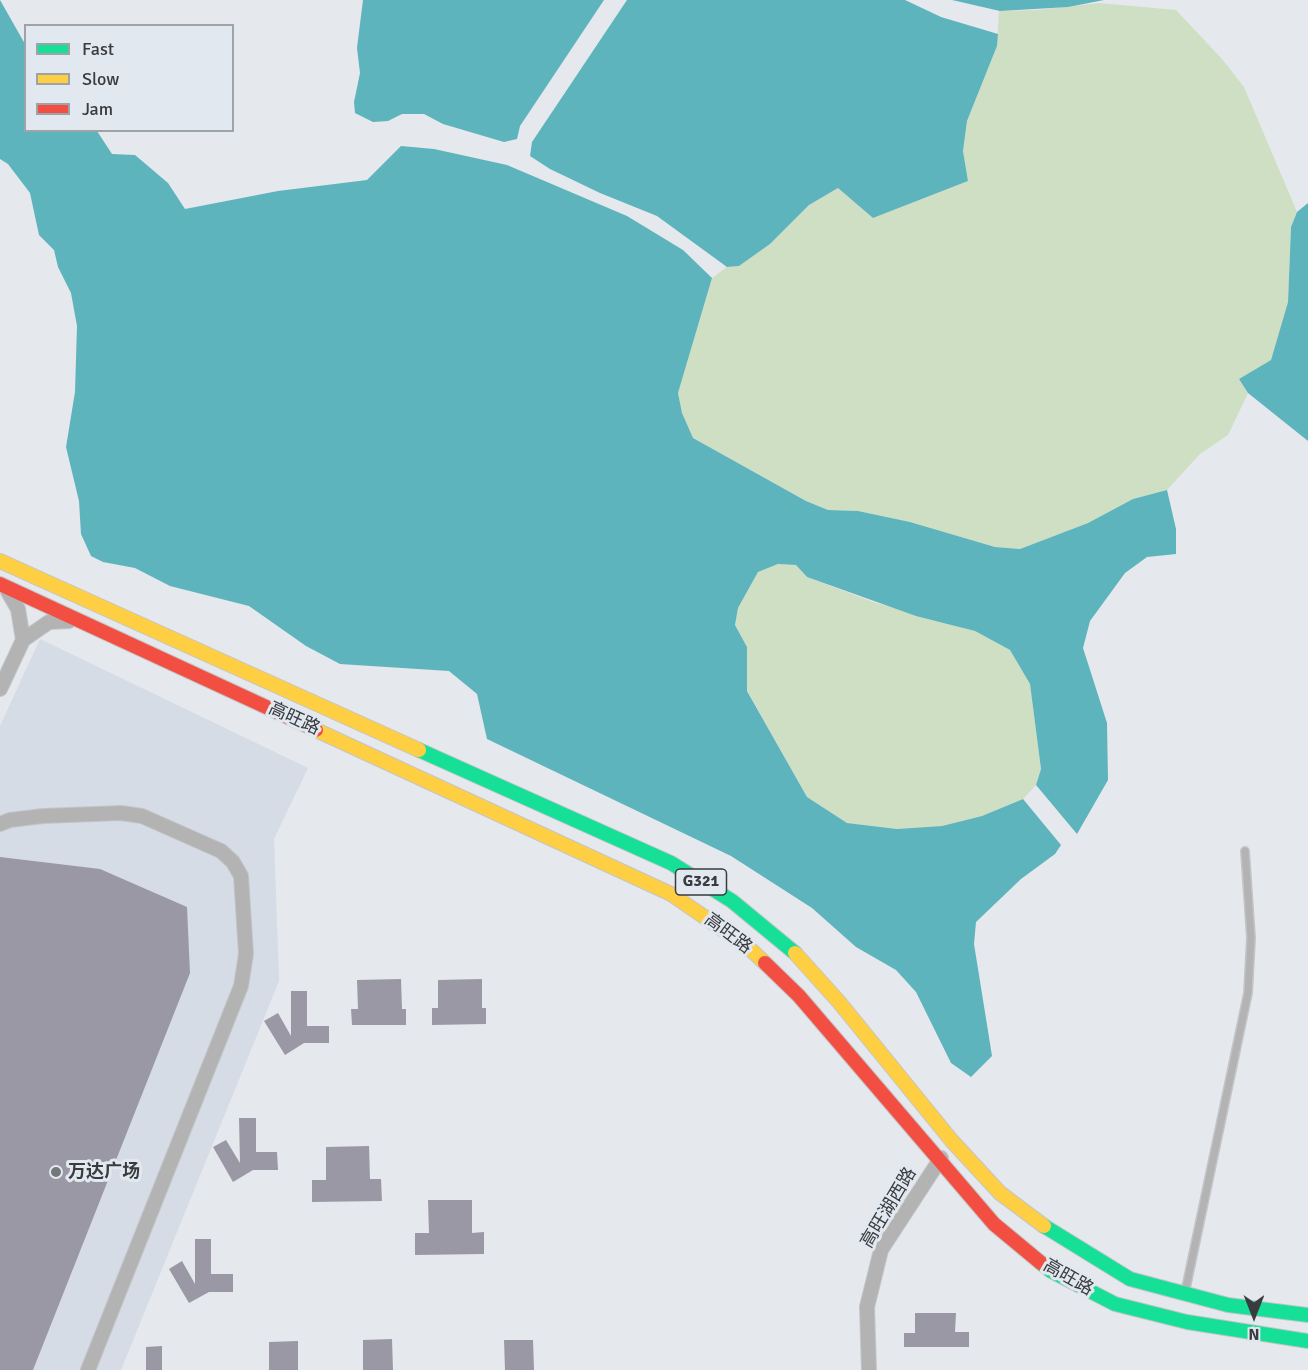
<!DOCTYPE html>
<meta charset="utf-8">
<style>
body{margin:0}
#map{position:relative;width:1308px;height:1370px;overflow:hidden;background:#e5e8ec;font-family:Signika,sans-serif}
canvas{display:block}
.legend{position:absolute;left:24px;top:24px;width:210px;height:108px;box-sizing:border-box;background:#e2e8ef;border:2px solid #9ea3a8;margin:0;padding:8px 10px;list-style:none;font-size:18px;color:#393b3e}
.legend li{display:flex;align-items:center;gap:12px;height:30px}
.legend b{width:30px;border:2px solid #9ea3a8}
.north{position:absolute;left:1224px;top:1286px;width:60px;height:60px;-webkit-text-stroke:4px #e2e8ef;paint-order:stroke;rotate:180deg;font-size:16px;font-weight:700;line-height:24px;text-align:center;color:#393b3e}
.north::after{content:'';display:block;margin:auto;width:21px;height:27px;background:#393b3e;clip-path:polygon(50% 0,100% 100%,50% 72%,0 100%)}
</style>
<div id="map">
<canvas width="1308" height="1370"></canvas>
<ul class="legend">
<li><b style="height:8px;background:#16e098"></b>Fast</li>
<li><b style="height:8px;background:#ffcf43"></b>Slow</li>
<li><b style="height:8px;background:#f24e42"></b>Jam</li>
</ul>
<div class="north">N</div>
</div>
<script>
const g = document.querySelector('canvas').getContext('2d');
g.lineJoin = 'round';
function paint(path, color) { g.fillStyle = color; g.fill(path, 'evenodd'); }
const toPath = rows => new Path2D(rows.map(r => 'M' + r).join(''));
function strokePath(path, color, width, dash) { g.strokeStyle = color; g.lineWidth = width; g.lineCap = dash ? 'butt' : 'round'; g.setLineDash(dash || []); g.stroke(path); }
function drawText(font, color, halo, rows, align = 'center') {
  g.font = font + ' Signika,"Noto Sans SC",sans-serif'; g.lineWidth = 6; g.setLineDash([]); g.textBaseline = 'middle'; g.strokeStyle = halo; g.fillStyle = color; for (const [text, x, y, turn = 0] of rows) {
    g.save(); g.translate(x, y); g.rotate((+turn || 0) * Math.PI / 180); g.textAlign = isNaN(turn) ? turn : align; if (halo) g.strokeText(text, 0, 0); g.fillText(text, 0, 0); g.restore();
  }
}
paint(toPath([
 [40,639,308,768,274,839,279,981,121,1370,0,1370,0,726]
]), '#d5dce5');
paint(toPath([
 [1099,3,1176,10,1222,59,1244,87,1297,212,1291,227,1288,302,1271,360,1239,379,1248,393,1228,435,1200,454,1167,490,1133,499,1088,523,1020,549,995,547,910,522,858,511,828,510,806,501,693,438,682,413,678,393,712,278,727,267,739,266,770,244,809,205,838,188,873,218,968,181,963,151,967,121,997,46,999,11,1037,10],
 [778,564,796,565,807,577,873,602,975,631,1010,650,1030,684,1041,769,1036,785,1023,799,982,816,942,826,897,829,847,823,807,797,747,690,747,647,735,625,738,608,758,572]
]), '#cfdfc4');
paint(toPath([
 [0,0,25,44,26,130,97,131,112,154,135,155,168,183,185,209,278,191,367,180,401,146,434,149,507,165,627,216,683,250,712,278,678,393,682,413,693,438,806,501,828,510,858,511,910,522,995,547,1020,549,1088,523,1133,499,1167,490,1176,529,1176,554,1147,557,1125,573,1090,621,1083,648,1107,723,1108,780,1077,834,1036,785,1041,769,1030,684,1010,650,975,631,916,616,807,577,796,565,778,564,758,572,738,608,735,625,747,647,747,691,807,797,847,823,897,829,942,826,982,816,1023,799,1061,845,1055,854,1021,879,976,922,974,944,992,1056,971,1077,951,1063,916,992,896,970,856,947,812,908,731,856,487,739,477,694,449,671,340,664,306,646,249,606,170,586,135,568,103,562,91,556,81,534,79,501,66,447,75,392,77,326,71,293,58,267,54,250,39,235,30,193,8,164,0,159],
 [363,0,604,0,520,126,517,139,504,142,443,124,424,114,402,114,388,121,373,122,355,113,354,102,360,73,357,48],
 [627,0,905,0,941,17,998,34,997,46,967,121,963,151,968,181,873,218,838,188,809,205,770,244,739,266,727,267,657,216,600,193,550,169,530,156,532,142],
 [952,0,1104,0,1068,7,1000,11],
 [1308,203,1308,441,1248,393,1239,379,1271,360,1288,302,1291,227,1297,212]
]), '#5db4bc');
paint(toPath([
 [0,857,100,869,187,907,190,973,33,1370,0,1370],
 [401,979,402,1009,406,1009,406,1025,352,1025,351,1009,358,1009,357,980],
 [482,979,482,1008,486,1008,486,1024,432,1025,432,1008,438,1008,438,980],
 [291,991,307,991,307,1026,329,1026,329,1043,304,1043,285,1055,264,1021,278,1013,291,1036],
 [239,1118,256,1118,256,1152,277,1152,278,1170,253,1170,233,1182,213,1147,226,1140,240,1163],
 [369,1146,370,1179,381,1179,382,1201,312,1202,312,1180,326,1180,326,1147],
 [428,1200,472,1200,472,1233,484,1232,484,1254,415,1255,415,1233,429,1233],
 [195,1239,211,1239,211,1274,233,1274,233,1292,209,1292,189,1303,169,1269,182,1261,195,1284],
 [915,1313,956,1313,955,1332,969,1332,969,1347,904,1347,904,1333,915,1333],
 [392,1339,393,1370,363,1370,363,1340],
 [504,1340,533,1340,534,1370,505,1370],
 [298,1341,298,1370,269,1370,269,1342],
 [162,1346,162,1370,146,1370,146,1347]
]), '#9b98a6');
const lane = toPath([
 [1186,1288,1248,993,1251,938,1245,851]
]);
const street = toPath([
 [8,592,18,609,23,640],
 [0,689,23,640,49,622,69,621],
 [0,824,10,820,43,816,121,813,142,816,221,851,233,862,241,876,246,954,241,986,88,1370],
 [869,1370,867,1307,881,1250,941,1158]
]);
const fast = toPath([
 [419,750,671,863,732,901,795,953],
 [1044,1226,1130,1279,1228,1305,1308,1315],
 [1041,1263,1051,1271,1115,1304,1187,1322,1308,1341]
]);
const slow = toPath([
 [0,561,419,750],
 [316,730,671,894,748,947,765,963],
 [795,953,839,1002,952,1141,1000,1193,1044,1226]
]);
const jam = toPath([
 [0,584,316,730],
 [765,963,799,996,994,1224,1041,1263]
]);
strokePath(lane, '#c3c5c8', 10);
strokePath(street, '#c3c5c8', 16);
strokePath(fast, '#c3c5c8', 16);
strokePath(slow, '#c3c5c8', 16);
strokePath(jam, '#c3c5c8', 16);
strokePath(lane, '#b3b3b3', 7);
strokePath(street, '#b3b3b3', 14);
strokePath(fast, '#16e098', 14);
strokePath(slow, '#ffcf43', 14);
strokePath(jam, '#f24e42', 14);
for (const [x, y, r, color] of [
 [56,1172,6,"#75787b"]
]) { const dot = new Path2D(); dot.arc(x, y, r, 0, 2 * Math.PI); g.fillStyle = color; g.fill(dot); strokePath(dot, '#e2e8ef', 2); }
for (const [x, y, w] of [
 [701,882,51]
]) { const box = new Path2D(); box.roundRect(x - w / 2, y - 13, w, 26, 4.5); g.fillStyle = '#e2e8ef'; g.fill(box); strokePath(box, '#393b3e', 1.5); }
drawText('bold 16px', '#393b3e', null, [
 ["G321",701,882]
]);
drawText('18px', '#393b3e', '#e2e8ef', [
 ["高旺路",294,719,25],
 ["高旺路",728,934,37],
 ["高旺湖西路",889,1208,-59],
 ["高旺路",1068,1278,30]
]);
drawText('bold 18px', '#393b3e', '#e2e8ef', [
 ["万达广场",68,1172]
], 'left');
</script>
